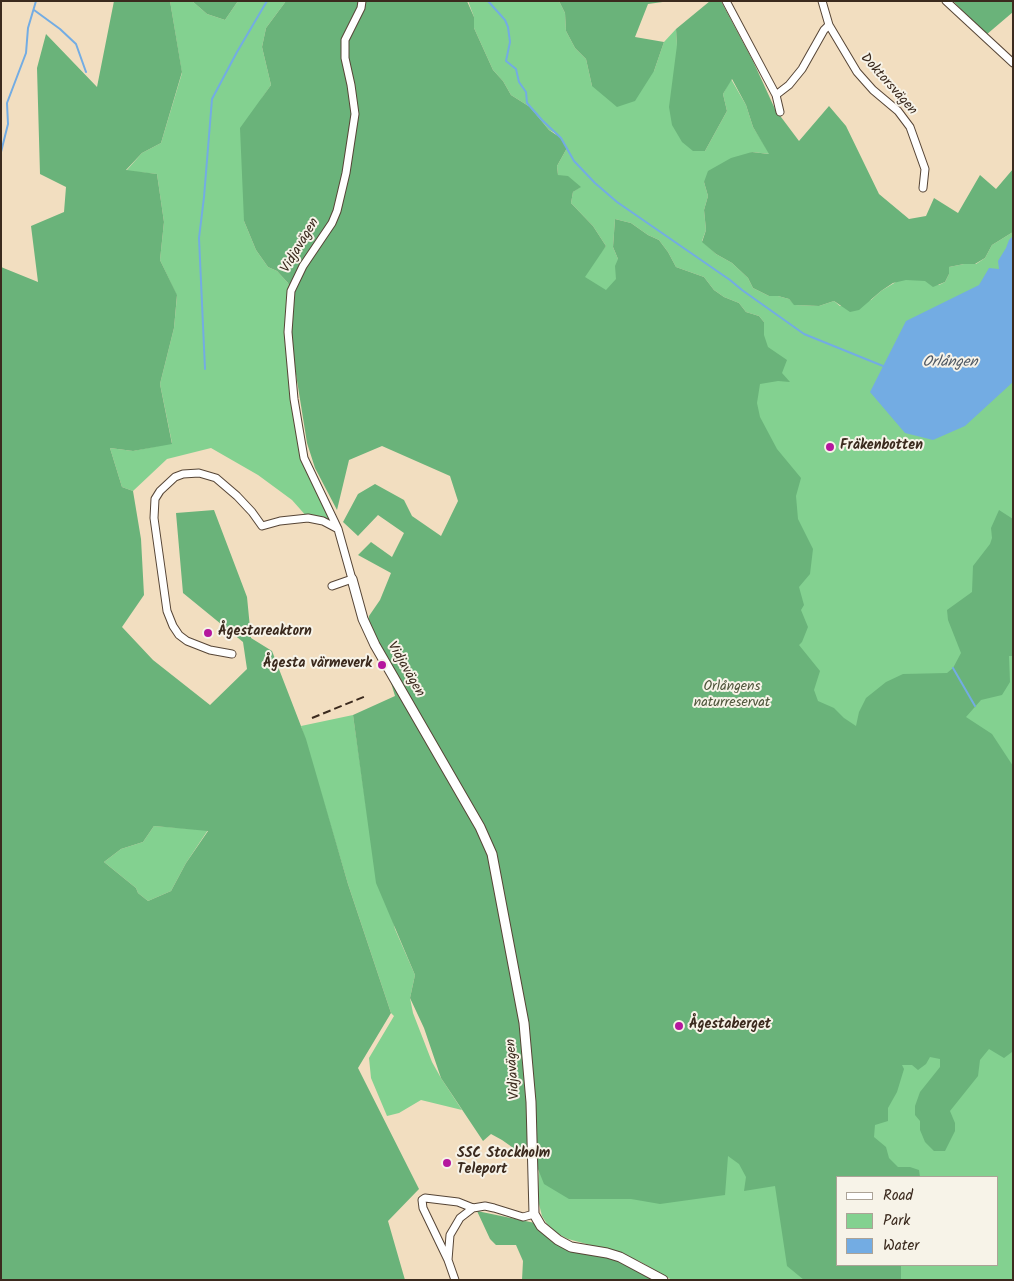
<!DOCTYPE html>
<meta charset="utf-8">
<style>
body{margin:0}
#map{position:relative;width:1014px;height:1281px;overflow:hidden;background:#f2dec0;font-family:Kalam,sans-serif}
canvas{display:block}
.frame{position:absolute;inset:0;border:2px solid #3b2a1e;pointer-events:none}
.legend{position:absolute;left:836px;top:1176px;width:162px;height:90px;box-sizing:border-box;background:#f7f3e8;border:1px solid #aca397;margin:0;padding:6px 9px;list-style:none;font-size:15px;color:#3b2a1e}
.legend li{display:flex;align-items:center;gap:10px;height:25px}
.legend b{width:25px;border:1px solid #aca397}
</style>
<div id="map">
<canvas width="1014" height="1281"></canvas>
<div class="frame"></div>
<ul class="legend">
<li><b style="height:6px;background:#fff"></b>Road</li>
<li><b style="height:14px;background:#83d190"></b>Park</li>
<li><b style="height:14px;background:#73ace3"></b>Water</li>
</ul>
</div>
<script>
const g = document.querySelector('canvas').getContext('2d');
g.lineJoin = 'round';
function paint(path, color) { g.fillStyle = color; g.fill(path, 'evenodd'); }
const toPath = rows => new Path2D(rows.map(r => 'M' + r).join(''));
function strokePath(path, color, width, dash) { g.strokeStyle = color; g.lineWidth = width; g.lineCap = dash ? 'butt' : 'round'; g.setLineDash(dash || []); g.stroke(path); }
function drawText(font, color, halo, rows, align = 'center') {
  g.font = font + ' Kalam,sans-serif'; g.lineWidth = 4; g.setLineDash([]); g.textBaseline = 'middle'; g.strokeStyle = halo; g.fillStyle = color; for (const [text, x, y, turn = 0] of rows) {
    g.save(); g.translate(x, y); g.rotate((+turn || 0) * Math.PI / 180); g.textAlign = isNaN(turn) ? turn : align; if (halo) g.strokeText(text, 0, 0); g.fillText(text, 0, 0); g.restore();
  }
}
paint(toPath([
 [170,1,192,1,207,14,225,20,238,1,286,1,266,28,262,47,271,85,262,98,244,203,244,221,256,250,268,267,277,271,288,283,291,291,292,377,304,458,338,529,308,518,292,500,258,475,211,448,167,459,133,491,122,487,110,448,133,451,172,443,160,384,174,328,177,296,160,260,164,222,157,174,126,171,142,153,161,143,182,73],
 [468,1,559,1,565,13,566,31,575,48,586,59,592,86,654,71,664,42,676,29,677,45,705,151,727,111,723,94,731,79,746,105,753,127,770,154,752,152,704,182,708,196,704,210,706,230,702,241,716,254,732,263,748,278,753,288,769,296,778,296,789,299,795,305,819,306,834,301,840,306,871,300,881,291,909,274,939,285,945,282,949,274,949,267,964,264,976,264,985,258,992,245,1013,232,1013,1280,672,1280,639,1261,620,1253,568,1239,558,1234,547,1224,542,1216,538,1200,539,1156,503,533,450,428,606,246,593,226,571,203,573,192,580,187,558,175,557,166,567,148,555,133,549,130,530,107,511,95,503,81,493,70,474,28,474,17],
 [615,219,631,223,648,235,659,240,668,252,676,267,704,277,714,290,724,297,739,303,746,312,759,316,764,322,764,336,618,259,613,247],
 [838,1177,998,1177,998,1265,838,1265],
 [353,715,368,819,395,929,415,975,410,998,413,1013,432,1062,441,1078,462,1110,421,1100,399,1113,387,1116,371,1078,369,1058,394,1016,391,1013,348,884,301,726],
 [154,826,208,830,186,863,171,891,148,901,138,893,136,888,104,862,121,849,143,842]
]), '#83d190');
paint(toPath([
 [114,1,170,1,182,72,161,143,142,153,126,170,157,174,164,222,160,260,177,295,174,328,160,384,172,444,133,451,110,448,122,487,133,491,141,539,144,595,122,627,153,660,210,705,247,669,243,642,183,593,176,513,214,510,247,597,251,638,272,651,306,739,348,884,391,1013,358,1068,419,1189,388,1221,405,1280,1,1280,1,267,38,282,31,226,64,212,66,187,40,174,37,68,46,34,97,87],
 [154,826,208,831,186,863,171,891,148,901,138,893,136,888,104,862,121,849,143,842],
 [192,1,238,1,225,20,207,14],
 [286,1,467,1,474,17,474,28,493,70,503,81,511,95,530,107,549,130,561,138,567,148,557,166,558,175,568,176,581,187,573,192,571,203,593,226,606,246,585,277,606,290,616,279,615,266,618,259,613,247,615,219,631,223,648,235,659,240,668,252,676,267,704,277,714,290,724,297,739,303,746,312,759,316,764,322,764,335,768,347,787,360,782,373,790,382,778,381,760,384,757,403,760,417,777,449,801,478,796,496,798,519,813,549,810,574,799,587,804,605,801,610,808,627,802,642,799,645,820,671,814,690,818,701,834,708,844,718,856,726,859,712,866,698,886,682,903,674,947,673,953,668,961,653,948,620,947,610,972,592,973,566,990,544,992,538,991,528,999,510,1013,519,1013,656,1009,656,1010,682,1002,695,981,700,966,717,992,734,1013,766,1012,1052,1004,1058,989,1049,980,1060,978,1076,950,1111,955,1123,955,1131,945,1151,934,1151,925,1142,920,1130,920,1121,915,1115,915,1106,920,1092,940,1067,940,1059,930,1057,926,1064,918,1070,912,1065,902,1065,904,1069,897,1092,888,1108,888,1121,875,1125,874,1137,886,1147,889,1158,898,1167,910,1167,919,1170,920,1177,838,1177,838,1265,901,1265,901,1280,804,1280,787,1266,775,1186,744,1191,746,1177,739,1164,728,1156,725,1195,660,1204,631,1199,569,1199,544,1184,536,1164,502,1140,491,1134,483,1141,441,1078,424,1028,410,998,415,975,376,883,353,715,395,696,386,666,366,633,369,616,380,600,391,573,358,555,371,542,392,557,404,533,378,515,358,536,343,522,358,494,375,484,404,500,412,516,441,536,458,501,450,476,382,446,349,460,337,510,315,468,307,443,295,368,290,331,291,291,288,283,277,271,268,267,256,250,244,221,240,128,271,85,262,47,266,28],
 [559,1,670,1,648,4,635,37,664,42,654,71,635,101,617,107,592,86,586,59,575,48,566,31,565,13],
 [710,1,721,1,753,61,775,109,799,141,829,106,846,126,879,194,909,219,926,216,934,198,958,213,980,175,996,189,1013,169,1013,232,992,245,985,258,975,264,964,264,949,267,949,274,945,282,933,287,925,281,906,280,893,283,881,291,859,310,850,312,834,301,819,306,794,305,789,299,778,296,769,296,753,288,748,278,732,263,716,254,702,242,706,230,704,210,708,196,704,182,708,171,731,158,752,152,769,154,753,127,746,105,732,79,723,94,727,111,705,151,693,151,682,142,672,125,669,107,677,45,676,29],
 [953,1,1013,1,1013,12,986,35],
 [477,1211,535,1223,559,1242,607,1253,663,1280,522,1280,523,1261,516,1245,496,1245,490,1239]
]), '#6ab37a');
paint(toPath([
 [1013,236,1013,382,965,426,933,440,905,433,870,392,906,321,979,285,989,268,999,269,998,261,1006,248,1009,240]
]), '#73ace3');
strokePath(toPath([
 [488,1,505,20,508,27,510,42,506,61,516,69,519,82,526,92,527,103,542,120,561,138,574,161,595,183,617,202,730,280,742,290,804,334,883,366],
 [34,10,60,29,76,44,86,72],
 [1,152,8,124,7,103,26,53,28,28,36,1],
 [205,369,199,238,204,197,212,99,237,52,267,1],
 [953,668,975,706]
]), '#73ace3', 2);
const minor = toPath([
 [726,1,776,95,780,112],
 [822,1,829,25,857,72,873,90,898,111,910,127,925,169,923,188],
 [946,1,1013,63],
 [776,95,789,85,802,69,824,30,829,25],
 [332,586,352,579,338,529,304,458,294,399,288,332,291,291,303,266,332,223,337,211,346,173,355,114,351,85,345,58,345,40,361,8,362,1],
 [232,654,210,650,187,641,179,635,173,626,167,611,154,518,155,499,160,491,175,477,183,474,199,473,216,478,237,496,252,512,262,526,280,521,308,518,323,521,338,529],
 [448,1260,423,1208,422,1200,425,1198,458,1202,473,1208,485,1206,494,1208,523,1217,534,1214],
 [455,1280,448,1260,450,1235,460,1218,473,1208]
]);
const tertiary = toPath([
 [352,579,363,619,375,645,480,827,492,854,524,1023,531,1102,534,1214,541,1226,558,1240,571,1247,607,1253,620,1257,663,1280]
]);
strokePath(minor, '#564536', 9);
strokePath(tertiary, '#564536', 11);
strokePath(minor, '#fff', 7);
strokePath(tertiary, '#fff', 9);
strokePath(toPath([
 [312,718,366,696]
]), '#3b2a1e', 2, [8, 4]);
for (const [x, y, r, color] of [
 [830,447,5,"#b5179e"],
 [208,633,5,"#b5179e"],
 [382,665,5,"#b5179e"],
 [679,1026,5,"#b5179e"],
 [447,1163,5,"#b5179e"]
]) { const dot = new Path2D(); dot.arc(x, y, r, 0, 2 * Math.PI); g.fillStyle = color; g.fill(dot); strokePath(dot, '#f7f3e8', 2); }
drawText('14px', '#3b2a1e', '#f7f3e8', [
 ["Doktorsvägen",888,85,48],
 ["Vidjavägen",301,246,-59],
 ["Vidjavägen",405,670,60],
 ["Vidjavägen",514,1069,-94]
]);
drawText('bold 14px', '#3b2a1e', '#f7f3e8', [
 ["Fräkenbotten",840,447],
 ["Ågestareaktorn",218,633],
 ["Ågesta värmeverk",372,665,"right"],
 ["Ågestaberget",689,1026],
 ["SSC Stockholm",457,1155],
 ["Teleport",457,1171]
], 'left');
drawText('14px', '#4d543a', '#f7f3e8', [
 ["Orlångens",732,688],
 ["naturreservat",732,704]
]);
drawText('italic 15px', '#4f5863', '#f7f3e8', [
 ["Orlången",950,363]
]);
</script>
